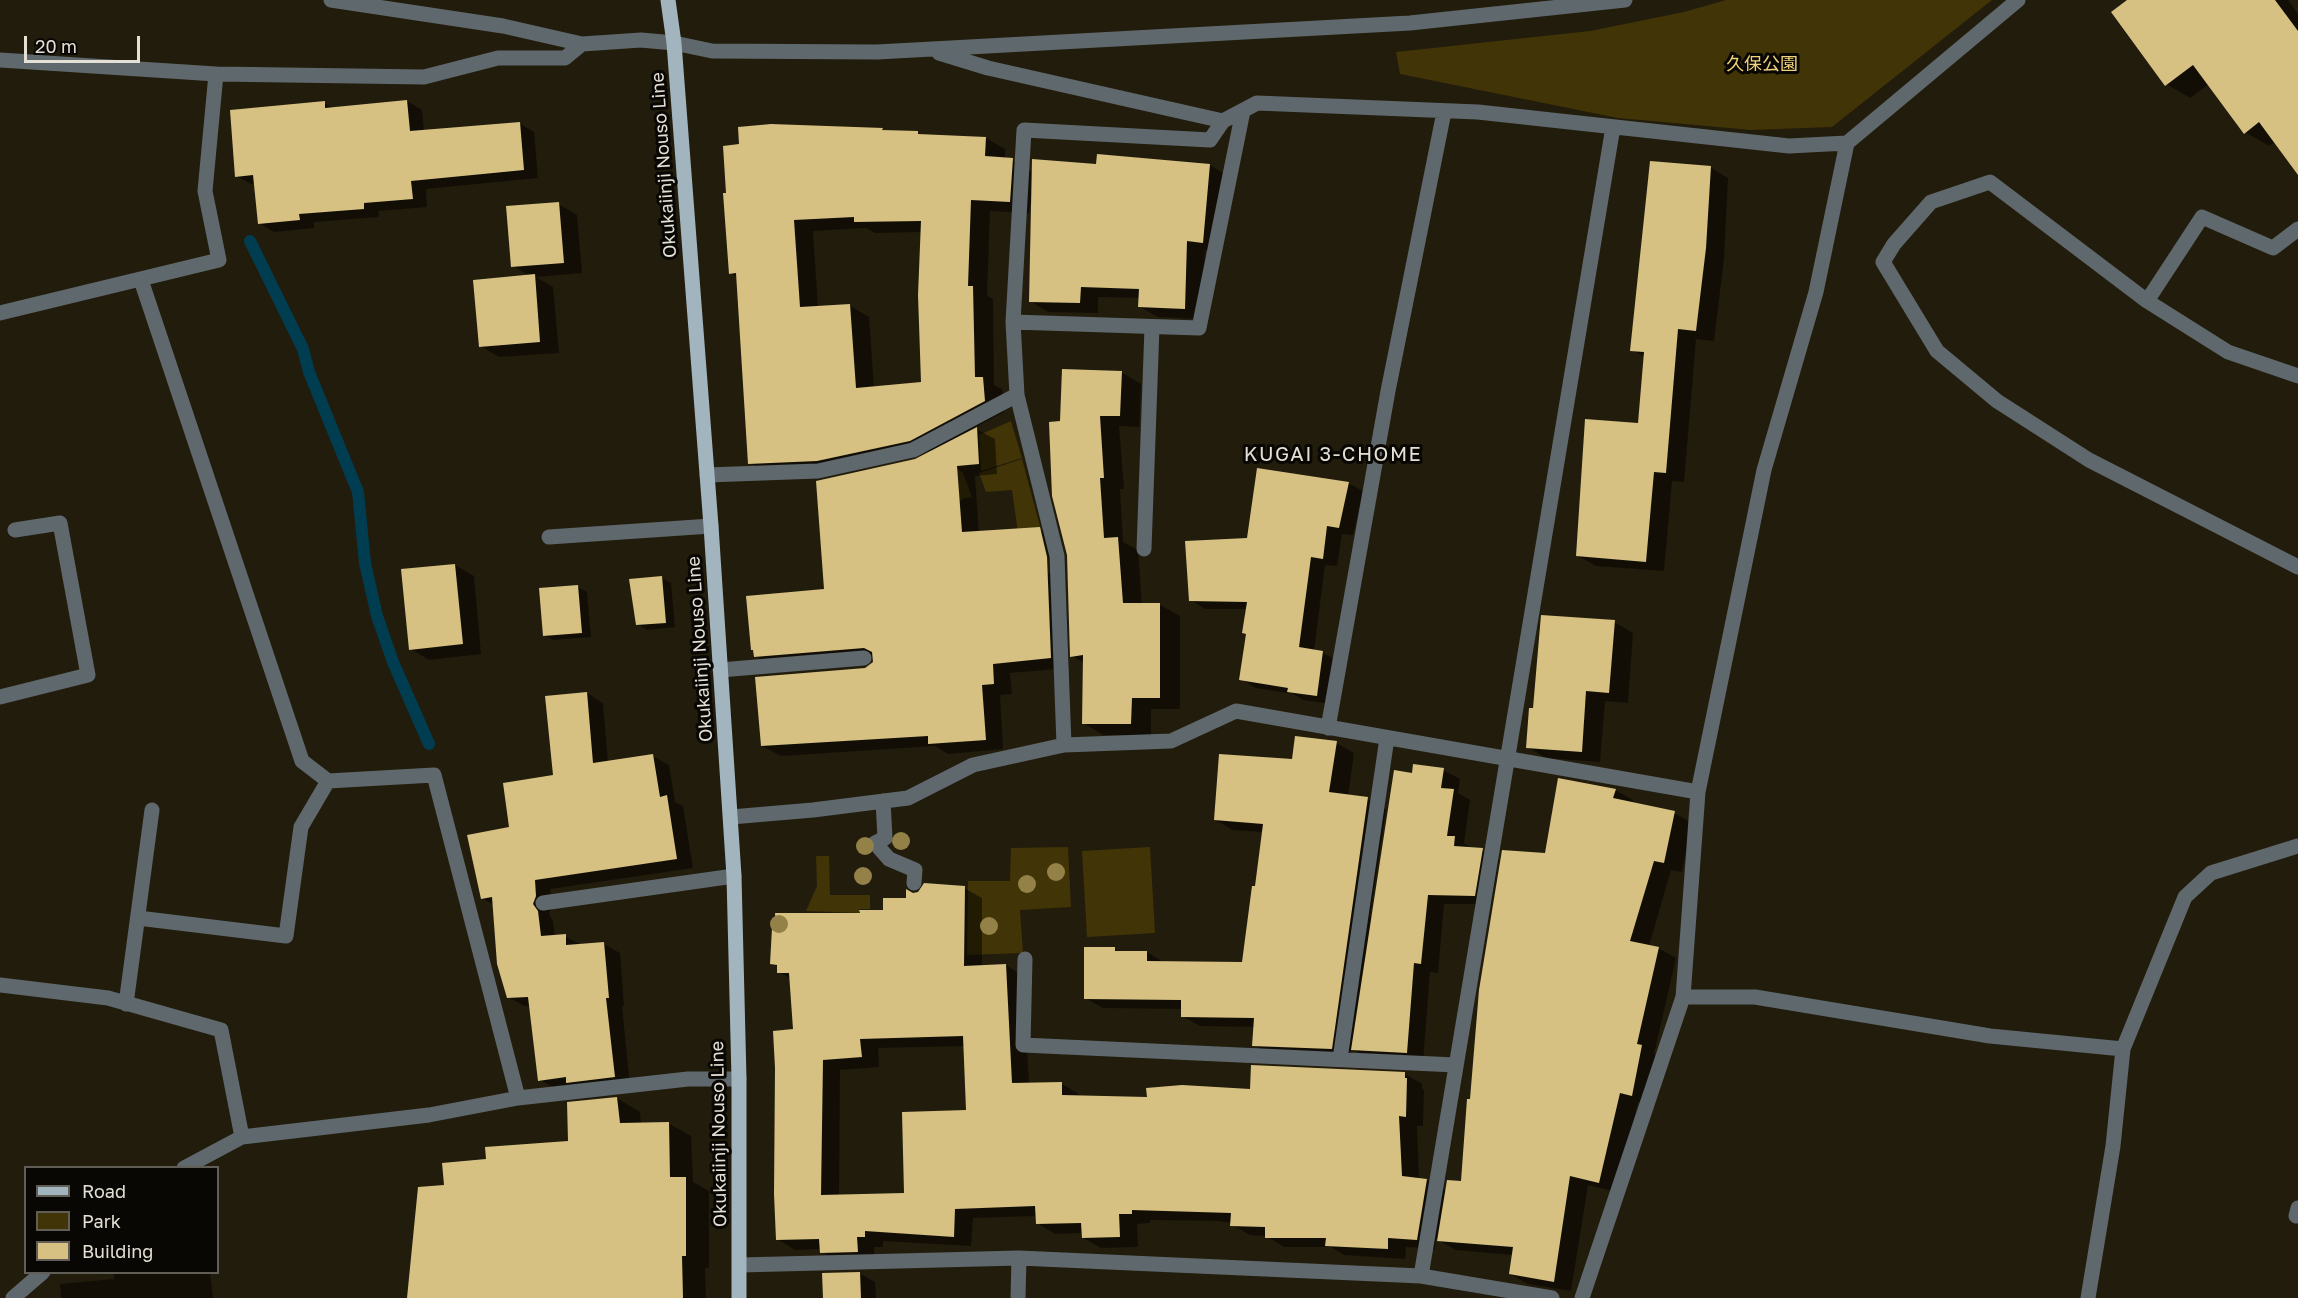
<!DOCTYPE html>
<meta charset="utf-8">
<style>
body{margin:0}
#map{position:relative;width:2298px;height:1298px;overflow:hidden;background:#221c0c;font-family:"Golos Text",sans-serif}
canvas{display:block}
.legend{position:absolute;left:24px;top:1166px;width:195px;height:108px;box-sizing:border-box;background:#090703;border:2px solid #615e57;margin:0;padding:8px 10px;list-style:none;font-size:18px;color:#e4e0d6}
.legend li{display:flex;align-items:center;gap:12px;height:30px}
.legend b{width:30px;border:2px solid #615e57}
.scale{position:absolute;left:24px;top:36px;width:116px;height:27px;box-sizing:border-box;border:3px solid #e4e0d6;border-top:0;padding-left:8px;font-size:18px;line-height:21px;white-space:nowrap;color:#e4e0d6;-webkit-text-stroke:4px #090703;paint-order:stroke}
</style>
<div id="map">
<canvas width="2298" height="1298"></canvas>
<ul class="legend">
<li><b style="height:8px;background:#a2b5be"></b>Road</li>
<li><b style="height:16px;background:#413406"></b>Park</li>
<li><b style="height:16px;background:#d6c183"></b>Building</li>
</ul>
<div class="scale">20 m</div>
</div>
<script>
const g = document.querySelector('canvas').getContext('2d');
g.lineJoin = 'round';
function paint(path, color) { g.fillStyle = color; g.fill(path, 'evenodd'); }
const toPath = rows => new Path2D(rows.map(r => 'M' + r).join(''));
function strokePath(path, color, width, dash) { g.strokeStyle = color; g.lineWidth = width; g.lineCap = dash ? 'butt' : 'round'; g.setLineDash(dash || []); g.stroke(path); }
function drawText(font, color, halo, rows, align = 'center') {
  g.font = font + ' "Golos Text","Noto Sans JP",sans-serif'; g.lineWidth = 6; g.setLineDash([]); g.textBaseline = 'middle'; g.strokeStyle = halo; g.fillStyle = color; for (const [text, x, y, turn = 0] of rows) {
    g.save(); g.translate(x, y); g.rotate((+turn || 0) * Math.PI / 180); g.textAlign = isNaN(turn) ? turn : align; if (halo) g.strokeText(text, 0, 0); g.fillText(text, 0, 0); g.restore();
  }
}
paint(toPath([
 [1726,0,1992,0,1832,127,1751,130,1618,118,1400,74,1396,52,1590,31,1684,12],
 [1011,421,1022,458,981,471,979,435],
 [1022,459,1048,556,1050,573,1039,573,1019,540,1012,490,986,492,979,473],
 [955,467,963,473,972,497,964,498,959,502],
 [1068,847,1071,907,1020,910,1023,953,967,955,968,881,1010,881,1011,848],
 [1150,847,1155,933,1087,937,1082,851],
 [816,856,829,856,830,895,870,895,870,909,859,909,859,913,806,911,817,886]
]), '#413406');
paint(toPath([
 [2130,0,2288,0,2298,14,2298,164,2275,142,2269,146,2245,132,2209,84,2190,98,2166,84],
 [407,101,422,110,424,132,519,123,534,132,538,178,426,189,427,207,378,211,379,217,314,222,314,228,274,232,259,223,255,184,251,184,236,176,324,103,334,109],
 [882,129,887,132,918,133,922,136,986,138,1005,149,1005,159,1012,160,1033,172,1097,165,1210,165,1228,176,1221,252,1205,250,1203,319,1158,317,1140,307,1140,298,1098,297,1098,313,1048,312,1030,301,1032,204,1030,204,1029,213,990,211,987,296,993,299,994,385,1002,389,1004,412,974,428,995,439,997,474,975,476,979,533,1039,529,1058,539,1065,569,1069,668,1010,673,1012,694,1000,695,1003,749,948,754,935,746,781,756,762,746,875,662,874,659,773,667,755,656,826,591,916,461,934,450,837,472,769,474,750,463,738,277,730,273],
 [866,228,875,233,922,232,923,384,874,388,869,317,849,305,818,308,813,231],
 [1710,167,1728,178,1724,259,1714,341,1696,339,1684,482,1672,481,1664,571,1596,566,1578,556,1639,425,1645,357,1632,350],
 [558,204,577,215,582,273,536,277,553,287,559,353,499,357,480,346,530,276,513,266],
 [1121,372,1141,384,1139,427,1119,426,1124,489,1120,489,1123,542,1138,550,1142,604,1160,605,1180,616,1180,709,1151,709,1151,735,1103,735,1083,723,1084,663,1072,656,1061,423],
 [1348,483,1363,491,1353,535,1342,534,1337,566,1325,565,1314,651,1322,652,1337,661,1331,704,1303,700,1293,694,1256,688,1241,679,1247,634,1248,609,1205,609,1191,600,1248,539],
 [455,565,474,576,481,654,429,660,411,649],
 [662,578,671,583,675,627,647,630,637,624],
 [578,587,587,592,591,637,553,640,544,635],
 [1614,622,1633,633,1628,703,1605,701,1600,762,1546,758,1527,747,1534,710],
 [587,693,603,703,608,763,653,756,669,765,675,802,683,806,693,868,550,889,552,906,549,914,553,921,555,937,565,936,582,945,604,944,620,953,624,1006,622,1006,630,1086,556,1089,540,1080,531,1006,524,1006,508,997,494,905,482,898,511,828,555,776],
 [1336,743,1354,753,1348,796,1368,799,1386,809,1370,916,1373,916,1413,774,1443,770,1460,779,1458,793,1470,800,1464,843,1471,848,1482,850,1499,859,1491,904,1444,904,1438,973,1430,972,1423,1062,1369,1059,1351,1048,1349,1059,1272,1055,1254,1045,1255,1027,1200,1026,1182,1016,1183,1009,1103,1008,1085,998,1115,949,1121,953,1147,952,1165,963,1243,964,1263,832,1233,830,1215,820,1293,761],
 [1615,790,1633,800,1632,804,1674,813,1692,823,1682,872,1671,870,1649,946,1658,948,1676,958,1654,1054,1659,1057,1650,1105,1638,1102,1617,1192,1588,1185,1571,1291,1528,1284,1510,1274,1513,1255,1456,1250,1436,1239,1435,1249,1406,1247,1405,1259,1344,1255,1331,1247,1284,1247,1266,1236,1250,1235,1232,1225,1232,1223,1217,1221,1150,1220,1150,1223,1137,1224,1138,1247,1101,1248,1083,1238,1083,1233,1055,1234,1037,1223,1037,1216,973,1218,971,1246,883,1241,883,1247,874,1247,875,1262,840,1263,822,1252,821,1249,795,1250,777,1239,795,1030,791,979,779,972,779,968,772,963,861,915,884,912,908,900,913,894,964,888,982,898,982,966,1006,965,1023,976,1029,1084,1062,1084,1079,1094,1079,1096,1148,1098,1251,1091,1405,1074,1422,1084,1422,1088,1424,1090,1423,1126,1417,1126,1419,1179,1427,1180,1447,1191,1462,1183,1472,1100,1546,855],
 [965,1046,968,1112,905,1194,839,1196,840,1070,879,1067,878,1048],
 [617,1098,640,1112,641,1124,668,1123,691,1136,693,1182,709,1191,709,1268,705,1268,706,1298,410,1298,446,1187,488,1160,570,1143],
 [114,1272,210,1272,213,1298,61,1298,60,1284,114,1279],
 [859,1273,875,1282,876,1298,825,1298]
]), '#0007');
strokePath(toPath([
 [250,241,303,349,309,372,358,492,365,563,377,616,393,662,429,744]
]), '#003d51', 12);
paint(toPath([
 [2127,0,2275,0,2298,31,2298,175,2259,122,2244,134,2193,65,2165,86,2111,12],
 [407,100,410,131,520,122,524,170,411,181,413,199,364,203,364,209,299,214,300,220,258,224,253,175,235,177,230,110,325,101,325,108],
 [771,124,883,128,882,130,918,131,918,134,986,137,985,156,1013,158,1010,202,971,200,968,286,973,286,975,377,983,377,985,401,910,441,817,461,748,464,736,273,729,274,723,193,726,193,723,146,739,144,738,127],
 [854,217,854,222,921,221,918,295,921,382,856,388,850,304,800,307,794,220],
 [1097,154,1210,164,1203,243,1187,241,1185,309,1138,307,1139,289,1081,287,1080,303,1029,302,1032,159,1096,164],
 [1650,161,1711,166,1706,248,1696,331,1678,329,1666,473,1654,472,1646,562,1576,556,1585,419,1638,423,1644,352,1630,351],
 [559,202,564,263,511,267,506,206],
 [535,274,540,342,479,347,473,280],
 [1062,369,1122,371,1120,416,1100,416,1104,478,1100,478,1104,538,1118,537,1123,603,1160,603,1160,698,1132,698,1131,724,1082,724,1083,655,1070,657,1067,555,1052,496,1049,422,1060,421],
 [977,427,979,464,957,466,962,532,1040,527,1047,557,1051,658,993,664,994,684,982,685,986,740,928,744,928,736,761,746,755,677,865,668,873,662,872,652,864,648,754,657,753,650,751,650,746,596,824,589,816,481,915,459],
 [1257,468,1349,482,1339,528,1327,526,1323,559,1311,557,1299,647,1323,651,1317,696,1287,692,1288,688,1239,680,1246,634,1242,633,1247,602,1189,601,1185,541,1247,538],
 [455,564,463,644,409,650,401,569],
 [662,576,666,623,636,625,629,579],
 [578,585,582,633,543,636,539,588],
 [1541,615,1615,620,1609,693,1586,691,1582,752,1526,748,1529,708,1533,708],
 [587,692,593,763,653,754,660,797,667,795,677,859,535,880,536,896,533,904,538,911,541,936,566,934,566,945,604,942,609,998,606,998,615,1077,566,1083,566,1077,538,1081,528,997,507,998,497,964,492,897,481,899,467,835,509,827,503,783,553,775,545,696],
 [1295,736,1337,741,1329,792,1368,797,1332,1049,1252,1046,1254,1018,1181,1017,1181,1000,1084,999,1084,947,1115,947,1115,951,1147,951,1147,961,1242,962,1252,886,1255,886,1263,824,1214,820,1219,754,1292,759],
 [1413,764,1444,768,1441,788,1454,789,1447,836,1455,836,1454,846,1483,848,1475,896,1428,895,1421,964,1414,963,1407,1053,1351,1050,1394,770,1412,773],
 [1558,778,1616,789,1613,798,1675,811,1664,863,1654,861,1630,941,1659,947,1637,1044,1642,1045,1632,1096,1620,1093,1599,1183,1570,1176,1554,1282,1509,1274,1513,1247,1437,1241,1447,1180,1461,1181,1467,1099,1470,1099,1479,990,1502,850,1545,853],
 [924,883,965,886,964,966,1006,964,1012,1083,1062,1082,1062,1095,1147,1097,1146,1088,1182,1085,1250,1089,1251,1065,1405,1072,1405,1078,1407,1078,1406,1117,1399,1116,1402,1176,1427,1179,1417,1240,1388,1238,1388,1249,1325,1246,1326,1238,1265,1238,1265,1227,1230,1226,1231,1213,1132,1210,1132,1214,1119,1214,1120,1237,1082,1238,1081,1223,1036,1224,1035,1206,955,1209,954,1237,865,1231,865,1237,857,1237,858,1252,820,1253,819,1239,776,1240,774,1194,775,1068,773,1031,793,1029,789,973,777,973,777,965,770,964,772,928,776,927,775,913,860,913,859,910,883,910,883,898,906,898,906,889,913,893,918,892],
 [963,1036,966,1110,902,1112,904,1193,821,1195,823,1060,862,1057,860,1039],
 [617,1097,620,1123,669,1122,670,1177,686,1177,686,1256,682,1256,683,1298,407,1298,418,1187,444,1185,442,1163,486,1159,485,1147,568,1141,567,1102],
 [860,1272,861,1298,823,1298,822,1273]
]), '#d6c183');
strokePath(toPath([
 [331,0,503,26,582,44,641,40,674,43,712,51,877,52,1410,23,1625,0],
 [939,53,988,68,1223,121,1257,103,1478,112,1789,146,1847,143,2018,0],
 [0,60,216,74,424,77,498,58,565,58,582,44],
 [141,280,302,761,328,781,434,775,518,1098],
 [2147,301,2202,217,2273,248,2298,229],
 [0,313,219,260,205,191,216,74],
 [1013,322,1199,328,1243,111],
 [2298,376,2228,352,2147,301,1990,182,1931,202,1894,244,1883,262,1937,351,1997,401,2089,460,2298,567],
 [707,475,818,471,913,450,1017,395],
 [549,537,711,526],
 [1144,549,1152,327],
 [720,670,864,658],
 [0,697,88,675,60,523,15,530],
 [1328,728,1388,391,1444,112],
 [1064,745,1057,556,1017,395,1013,322,1024,130,1210,140,1223,121],
 [883,801,885,838,875,843,889,859,915,870,914,883],
 [731,817,813,810,908,798,973,765,1064,745,1171,741,1236,711,1698,792],
 [543,903,734,876],
 [138,918,286,936,301,827,328,781],
 [1025,959,1023,1045,1456,1065],
 [0,985,108,998,221,1030,242,1137],
 [1683,997,1755,997,1990,1036,2123,1049],
 [126,1004,152,810],
 [1340,1059,1387,738],
 [184,1168,242,1137,429,1115,518,1098,688,1079,739,1079],
 [2296,1216,2298,1208],
 [740,1265,1019,1258,1421,1276,1552,1298],
 [1421,1276,1613,127],
 [13,1298,43,1272],
 [1018,1298,1019,1258],
 [1582,1298,1683,997,1698,792,1764,470,1816,292,1847,143],
 [2088,1298,2113,1146,2123,1049,2185,897,2211,873,2298,846]
]), '#5f686c', 15);
strokePath(toPath([
 [668,0,674,43,711,526,734,876,739,1079,739,1298]
]), '#a2b5be', 15);
g.fillStyle = '#938148';
for (const [x, y] of [
 [901,841],
 [865,846],
 [1056,872],
 [863,876],
 [1027,884],
 [779,924],
 [989,926]
]) { g.beginPath(); g.arc(x, y, 9, 0, 2 * Math.PI); g.fill(); }
drawText('18px', '#f0d37a', '#090703', [
 ["久保公園",1762,64]
]);
drawText('18px', '#e4e0d6', '#090703', [
 ["Okukaiinji Nouso Line",664,165,-94],
 ["Okukaiinji Nouso Line",700,649,-94],
 ["Okukaiinji Nouso Line",719,1134,-91]
]);
g.letterSpacing = '1.5px';
drawText('20px', '#e4e0d6', '#090703', [
 ["KUGAI 3-CHOME",1333,455]
]);
g.letterSpacing = '0px';
</script>
